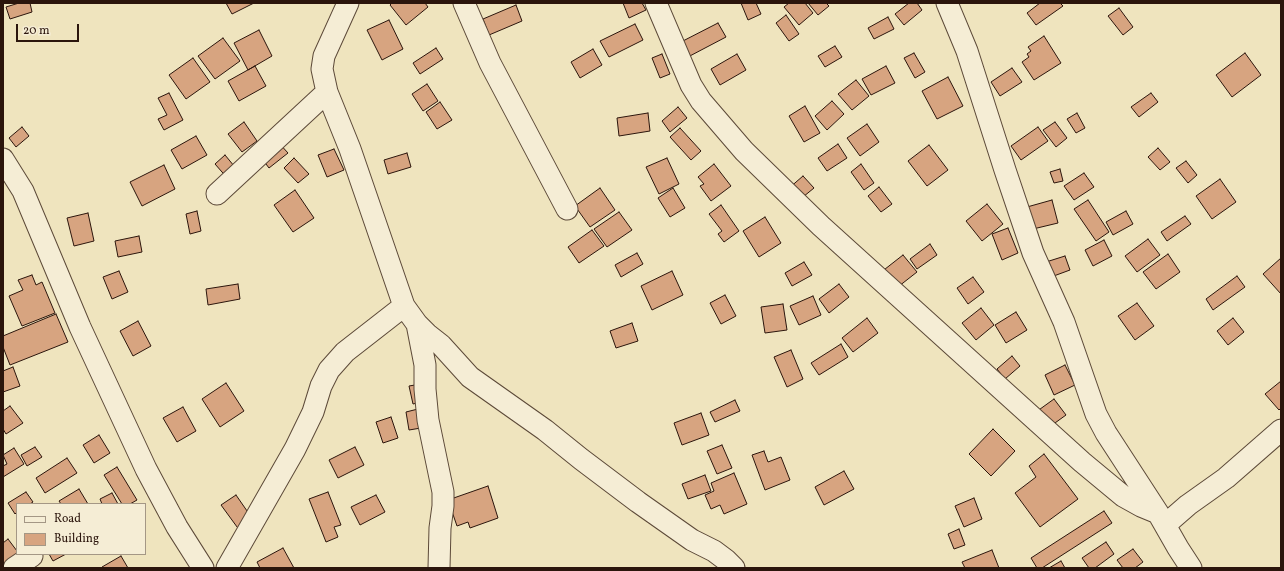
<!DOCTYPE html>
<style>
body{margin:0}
#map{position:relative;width:1284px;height:571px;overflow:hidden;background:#efe4be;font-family:Vollkorn,serif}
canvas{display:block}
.frame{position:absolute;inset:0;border:4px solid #2b150c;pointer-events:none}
.legend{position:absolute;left:16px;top:503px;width:130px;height:52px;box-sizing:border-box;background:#f5edd5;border:1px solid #a49785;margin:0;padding:5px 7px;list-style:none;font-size:12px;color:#2b150c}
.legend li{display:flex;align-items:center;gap:8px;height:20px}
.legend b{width:20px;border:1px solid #a49785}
.scale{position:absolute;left:16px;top:24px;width:63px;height:18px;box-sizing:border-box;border:2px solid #2b150c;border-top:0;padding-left:5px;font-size:12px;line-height:14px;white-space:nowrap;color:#2b150c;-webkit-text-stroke:3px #f5edd5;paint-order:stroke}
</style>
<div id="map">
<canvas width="1284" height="571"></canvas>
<div class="frame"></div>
<ul class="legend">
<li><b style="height:5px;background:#f5edd5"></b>Road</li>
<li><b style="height:11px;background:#d7a480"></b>Building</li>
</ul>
<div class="scale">20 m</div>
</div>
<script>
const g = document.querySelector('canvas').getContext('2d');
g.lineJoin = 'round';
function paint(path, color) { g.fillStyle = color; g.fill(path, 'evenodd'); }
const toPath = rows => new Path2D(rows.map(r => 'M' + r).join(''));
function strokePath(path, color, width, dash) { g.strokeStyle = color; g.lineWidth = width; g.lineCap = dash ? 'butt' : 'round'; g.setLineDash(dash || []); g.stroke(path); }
const building = toPath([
 [19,3,30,3,32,12,10,19,6,7,19,3],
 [226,3,254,3,232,14,226,3],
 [392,3,425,3,428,7,406,25,390,5,392,3],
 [623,3,642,3,646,10,629,18,623,3],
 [741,3,756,3,761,14,748,20,741,3],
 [789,3,805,3,813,13,799,25,784,7,789,3],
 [808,3,826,3,829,6,818,15,808,3],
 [909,3,917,3,922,10,904,25,895,14,909,3],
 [1040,3,1060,3,1063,6,1036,25,1027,13,1040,3],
 [516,5,522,21,489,35,483,19,516,5],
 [1119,8,1133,27,1123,35,1108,16,1119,8],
 [786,15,799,34,789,41,776,23,786,15],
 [888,17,894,29,874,39,868,28,888,17],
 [389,20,403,49,382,60,367,30,389,20],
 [718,23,726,37,686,58,679,43,718,23],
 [635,24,643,40,609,57,600,41,635,24],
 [259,30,272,56,248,70,234,43,259,30],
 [1044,36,1061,63,1034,80,1022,62,1029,57,1027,54,1031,51,1028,47,1044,36],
 [223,38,240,61,215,79,198,56,223,38],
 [835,46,842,57,825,67,818,56,835,46],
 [436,48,443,59,420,74,413,63,436,48],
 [593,49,602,65,580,78,571,62,593,49],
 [914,53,925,72,915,78,904,58,914,53],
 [1245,53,1261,75,1232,97,1216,75,1245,53],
 [662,54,670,74,660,78,652,58,662,54],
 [737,54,746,70,720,85,711,69,737,54],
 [193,58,210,82,186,99,169,75,193,58],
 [255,66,266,86,239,101,228,81,255,66],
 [886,66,895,83,871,95,862,79,886,66],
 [1012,68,1022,82,1000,96,991,82,1012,68],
 [948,77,963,106,937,119,922,91,948,77],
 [856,80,869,96,852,110,838,94,856,80],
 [427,84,438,101,423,111,412,94,427,84],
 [169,93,183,120,164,130,158,119,167,115,158,98,169,93],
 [1151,93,1158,102,1139,117,1131,107,1151,93],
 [832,101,844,114,827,130,815,116,832,101],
 [440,102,452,120,437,129,426,112,440,102],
 [805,106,820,133,804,142,789,116,805,106],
 [678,107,687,118,670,132,662,121,678,107],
 [648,113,650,131,619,136,617,118,648,113],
 [1077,113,1085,128,1076,133,1067,119,1077,113],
 [244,122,257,141,242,152,228,134,244,122],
 [1055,122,1067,138,1056,147,1043,130,1055,122],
 [867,124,879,142,860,156,847,138,867,124],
 [22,127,29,136,16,147,9,138,22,127],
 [1038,127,1048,141,1021,160,1011,146,1038,127],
 [680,128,701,151,691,160,670,137,680,128],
 [196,136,207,155,182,169,171,150,196,136],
 [278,142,288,153,269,168,260,156,278,142],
 [838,144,847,158,827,171,818,158,838,144],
 [929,145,948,170,927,186,908,161,929,145],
 [1158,148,1170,162,1160,170,1148,157,1158,148],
 [334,149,344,170,327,177,318,155,334,149],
 [407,153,411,167,388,174,384,160,407,153],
 [225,155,239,172,229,180,215,164,225,155],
 [294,158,309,174,298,183,284,168,294,158],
 [667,158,679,184,659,194,646,167,667,158],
 [1186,161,1197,175,1188,183,1176,168,1186,161],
 [714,164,731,186,711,201,700,186,704,184,698,177,714,164],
 [861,164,874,183,864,190,851,172,861,164],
 [164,165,175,189,142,206,130,182,164,165],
 [1060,169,1063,181,1054,183,1050,172,1060,169],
 [1084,173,1094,187,1074,200,1064,186,1084,173],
 [803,176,814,188,798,201,788,189,803,176],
 [1220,179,1236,202,1212,219,1196,196,1220,179],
 [879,187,892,204,881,212,868,196,879,187],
 [600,188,615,210,590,227,575,206,600,188],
 [673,188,685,208,670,217,658,198,673,188],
 [295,190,314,218,293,232,274,205,295,190],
 [1052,200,1058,223,1033,229,1027,207,1052,200],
 [1088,200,1109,232,1096,241,1074,209,1088,200],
 [987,204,1003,224,982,241,966,221,987,204],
 [721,205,739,231,724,242,718,234,722,231,709,214,721,205],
 [197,211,201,231,190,234,186,214,197,211],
 [1126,211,1133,224,1113,235,1106,222,1126,211],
 [619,212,632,230,607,247,594,229,619,212],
 [88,213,94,241,74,246,67,218,88,213],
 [1185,216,1191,224,1167,241,1161,232,1185,216],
 [765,217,781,243,759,257,743,231,765,217],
 [1008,228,1018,253,1002,260,992,234,1008,228],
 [592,230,604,246,579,263,568,247,592,230],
 [139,236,142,252,118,257,115,241,139,236],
 [1148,239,1160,255,1137,272,1125,256,1148,239],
 [1104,240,1112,256,1093,266,1085,250,1104,240],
 [930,244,937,255,917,269,910,259,930,244],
 [637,253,643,264,621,277,615,265,637,253],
 [1168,254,1180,272,1156,289,1143,272,1168,254],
 [903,255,917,272,894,290,880,273,903,255],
 [1065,256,1070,270,1051,277,1046,262,1065,256],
 [1281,258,1281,294,1263,274,1281,258],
 [804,262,812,275,792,286,785,273,804,262],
 [119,271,128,292,112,299,103,277,119,271],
 [672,271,683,295,652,310,641,286,672,271],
 [32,275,36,285,42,282,55,313,22,326,9,296,23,290,18,280,32,275],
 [1237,276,1245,287,1213,310,1206,299,1237,276],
 [973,277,984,292,968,304,957,288,973,277],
 [238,284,240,299,208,305,206,289,238,284],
 [839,284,849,297,829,313,819,299,839,284],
 [725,295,736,316,721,324,710,303,725,295],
 [813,296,821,315,799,325,790,306,813,296],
 [1137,303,1154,326,1135,340,1118,316,1137,303],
 [783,304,787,330,765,333,761,307,783,304],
 [981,308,994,325,976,340,962,323,981,308],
 [1016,312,1027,330,1006,343,995,325,1016,312],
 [56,314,68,342,10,365,3,347,3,336,56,314],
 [867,318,878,333,853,352,842,338,867,318],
 [1233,318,1244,332,1228,345,1217,331,1233,318],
 [138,321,151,346,133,356,120,331,138,321],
 [632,323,638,341,616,348,610,331,632,323],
 [841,344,848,357,819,375,811,363,841,344],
 [791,350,803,379,787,387,774,357,791,350],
 [1012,356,1020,366,1005,379,997,369,1012,356],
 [1065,365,1075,385,1054,395,1045,375,1065,365],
 [13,367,20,386,3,392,3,371,13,367],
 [1281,381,1281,408,1279,410,1265,394,1281,381],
 [226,383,244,411,220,427,202,399,226,383],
 [421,384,425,401,413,404,409,386,421,384],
 [1054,399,1066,415,1048,428,1036,412,1054,399],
 [735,400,740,411,715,422,710,412,735,400],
 [10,406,23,423,6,434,3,429,3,411,10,406],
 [183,407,196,431,177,442,163,418,183,407],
 [418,409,421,428,409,430,406,412,418,409],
 [701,413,709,435,682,445,674,423,701,413],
 [391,417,398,438,383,443,376,422,391,417],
 [993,429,1015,451,991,476,969,454,993,429],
 [99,435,110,453,94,463,83,445,99,435],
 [722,445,732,468,717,474,707,451,722,445],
 [35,447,42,457,27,466,21,455,35,447],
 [355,447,364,465,338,478,329,460,355,447],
 [14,448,24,464,3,477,3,466,7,464,3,455,14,448],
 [764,451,768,462,781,457,790,480,765,490,752,455,764,451],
 [1044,454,1078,499,1040,527,1015,493,1036,477,1029,466,1044,454],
 [67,458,77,473,45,493,36,478,67,458],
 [117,467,137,500,130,504,122,504,104,475,117,467],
 [844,471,854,489,824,505,815,487,844,471],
 [734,473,747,504,724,514,720,505,711,509,705,495,714,491,711,483,734,473],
 [705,475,711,491,688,499,682,484,705,475],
 [488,486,498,518,470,528,468,522,457,526,448,500,488,486],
 [79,489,88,504,61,504,59,501,79,489],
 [26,492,33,502,30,504,17,504,17,512,15,514,8,503,26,492],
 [328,492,341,525,334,527,338,537,326,542,309,499,328,492],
 [112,493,118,504,102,504,100,499,112,493],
 [236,495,254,521,240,531,221,505,236,495],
 [376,495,385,512,360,525,351,507,376,495],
 [974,498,982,519,964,527,955,506,974,498],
 [1104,511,1112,523,1042,568,1037,568,1031,558,1104,511],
 [959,529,965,545,954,549,948,534,959,529],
 [8,539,17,551,17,554,8,568,3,568,3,543,8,539],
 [1106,542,1114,554,1095,568,1089,568,1082,558,1106,542],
 [283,548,294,568,260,568,257,562,283,548],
 [1133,549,1143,562,1135,568,1123,568,1117,560,1133,549],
 [992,550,999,568,965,568,962,562,992,550],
 [49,554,66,554,53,561,49,554],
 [121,556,128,568,103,568,102,567,121,556],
 [1061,561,1065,568,1049,568,1061,561]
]);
paint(building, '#d7a480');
strokePath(building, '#2b150c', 1);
const street = toPath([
 [348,3,324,56,322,69,327,92,350,149,404,306,417,324,427,334,441,345,470,377,545,430,581,459,638,502,692,540,714,551,726,560,734,568],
 [464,3,490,63,567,209],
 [656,3,691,85,701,101,744,151,821,226,1082,462,1123,496,1141,506,1158,513],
 [947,3,967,51,1005,170,1033,253,1064,322,1096,414,1106,433,1158,513,1178,548,1191,568],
 [3,159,23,191,80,327,146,469,177,527,203,568],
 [217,194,327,92],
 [417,324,425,365,425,389,428,420,443,492,443,506,440,528,439,568],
 [1165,525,1188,505,1226,478,1281,430],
 [14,568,32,556],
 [227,568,295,449,313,412,321,386,329,370,345,352,404,306]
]);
strokePath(street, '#5c4938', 23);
strokePath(street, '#f5edd5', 21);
</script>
